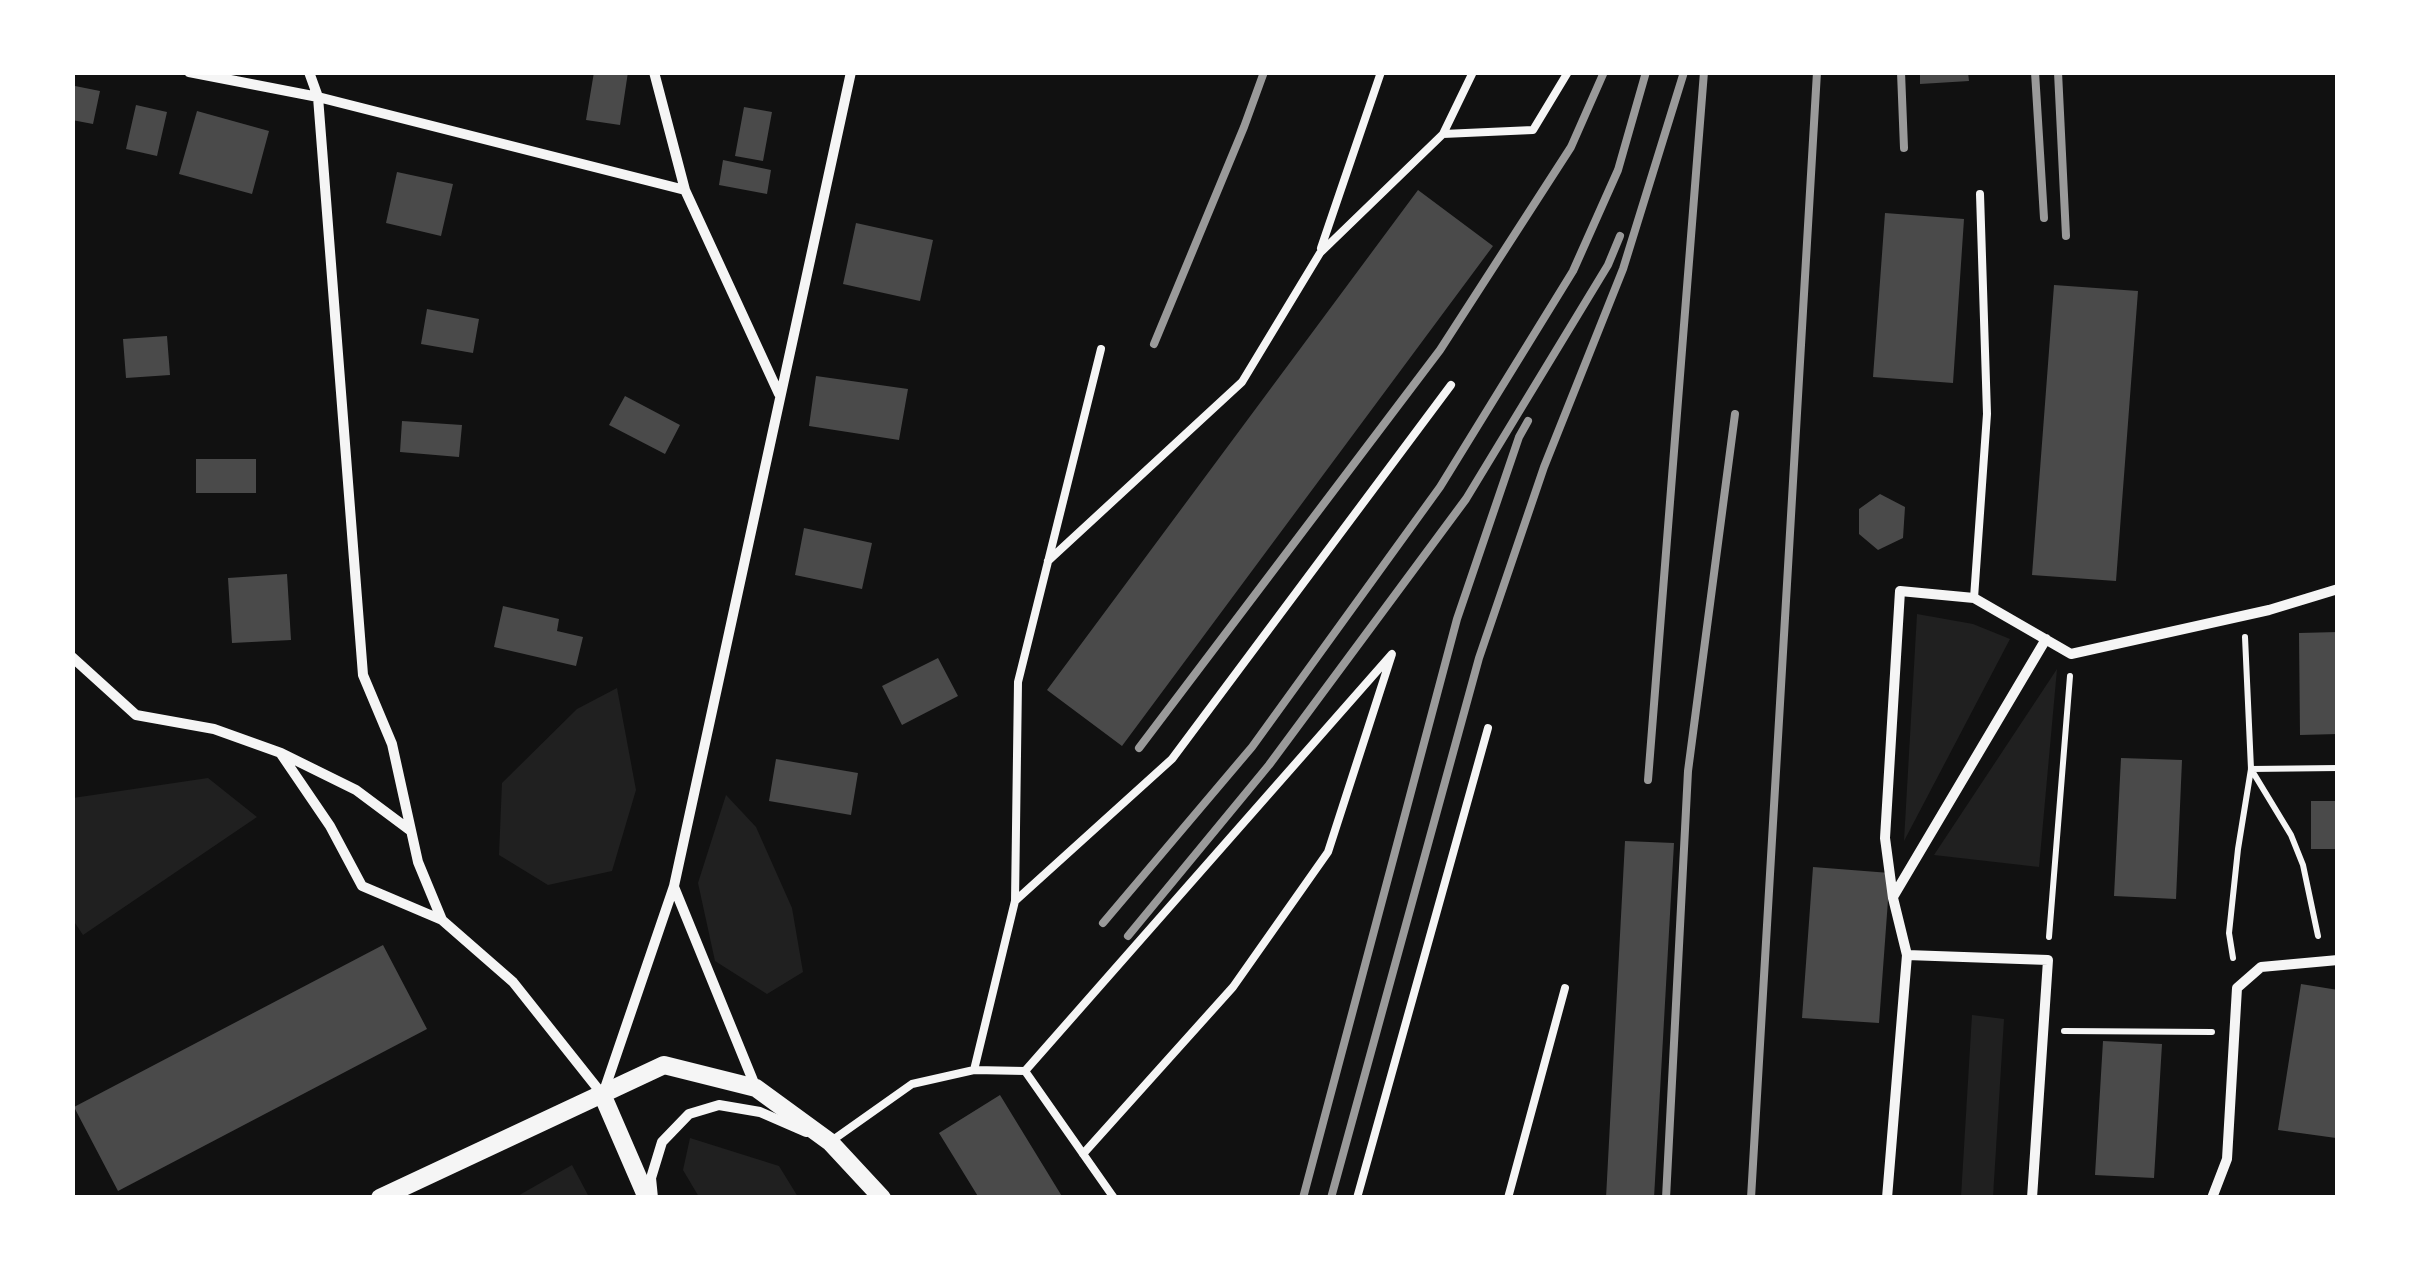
<!DOCTYPE html>
<style>
body{margin:0}
#map{position:relative;width:2410px;height:1270px;overflow:hidden;background:#111;font-family:"Alegreya Sans",sans-serif}
canvas{display:block}
.frame{position:absolute;inset:0;border:75px solid #fff;pointer-events:none}
</style>
<div id="map">
<canvas width="2410" height="1270"></canvas>
<div class="frame"></div>
</div>
<script>
const g = document.querySelector('canvas').getContext('2d');
g.lineJoin = 'round';
function paint(path, color) { g.fillStyle = color; g.fill(path, 'evenodd'); }
const toPath = rows => new Path2D(rows.map(r => 'M' + r).join(''));
function strokePath(path, color, width, dash) { g.strokeStyle = color; g.lineWidth = width; g.lineCap = dash ? 'butt' : 'round'; g.setLineDash(dash || []); g.stroke(path); }
paint(toPath([
 [1917,614,1973,624,2010,639,1904,841],
 [2057,669,2039,867,1934,855],
 [617,688,636,790,612,871,548,885,499,855,502,783,577,709],
 [208,778,257,817,83,935,73,920,73,798],
 [726,795,756,827,792,908,803,972,767,994,715,961,698,883],
 [1972,1015,2004,1019,1993,1197,1961,1197],
 [690,1138,779,1166,798,1197,699,1197,683,1170],
 [572,1165,589,1197,516,1197]
]), '#202020');
paint(toPath([
 [594,72,628,72,620,125,586,120],
 [1920,72,1968,72,1969,81,1920,84],
 [75,86,100,91,93,124,72,120],
 [136,105,167,112,157,156,126,149],
 [744,107,772,112,763,161,735,156],
 [197,111,269,131,252,194,179,174],
 [723,160,771,170,767,194,719,185],
 [397,172,453,184,441,236,386,223],
 [1418,190,1493,246,1122,746,1047,690],
 [1885,213,1964,219,1953,383,1873,377],
 [856,223,933,240,920,301,843,284],
 [2054,285,2138,291,2116,581,2032,575],
 [427,309,479,319,473,353,421,344],
 [167,336,170,375,126,378,123,339],
 [816,376,908,389,899,440,809,426],
 [625,396,680,425,665,454,609,425],
 [402,421,462,425,459,457,400,452],
 [196,459,256,459,256,493,196,493],
 [1880,494,1905,507,1903,538,1878,550,1859,534,1859,509],
 [804,528,872,543,862,589,795,575],
 [287,574,291,640,232,643,228,578],
 [503,606,559,619,557,631,583,637,576,666,494,647],
 [2338,632,2338,734,2300,735,2299,633],
 [938,658,958,696,902,725,882,686],
 [2121,758,2182,760,2176,899,2114,896],
 [776,759,858,773,851,815,769,801],
 [2311,801,2338,801,2338,849,2311,849],
 [1625,841,1674,843,1654,1198,1606,1198],
 [1813,867,1890,873,1879,1023,1802,1018],
 [383,945,427,1029,118,1191,74,1107],
 [2301,984,2338,990,2336,1138,2278,1130],
 [2103,1041,2162,1044,2154,1178,2095,1175],
 [1000,1095,1063,1198,979,1198,939,1133]
]), '#4a4a4a');
strokePath(toPath([
 [2318,936,2303,865,2291,835,2251,769,2338,768],
 [2049,937,2070,676],
 [2233,958,2229,933,2238,849,2251,769,2245,637],
 [2064,1031,2212,1032]
]), '#f5f5f5', 6);
strokePath(toPath([
 [1443,134,1473,72],
 [1321,248,1381,72],
 [1048,561,1242,382,1320,253,1443,134,1533,130,1568,72],
 [1974,598,1987,414,1980,194],
 [1015,901,1018,682,1101,349],
 [974,1070,1015,901,1172,759,1451,385],
 [1025,1071,1392,654,1328,852,1233,987,1083,1154],
 [830,1142,912,1084,974,1070,1025,1071,1114,1198],
 [1357,1198,1488,728],
 [1508,1198,1565,988]
]), '#f5f5f5', 8);
strokePath(toPath([
 [189,72,318,97,685,190],
 [309,72,318,97,363,675,392,744,418,862,442,920,513,982,602,1094],
 [654,72,685,190,779,394],
 [72,657,136,715,214,729,281,753,356,790,411,831],
 [281,754,330,826,362,886,442,920],
 [674,887,756,1088],
 [1893,897,2046,639],
 [1907,955,2048,960,2032,1198],
 [604,1091,674,886,851,72],
 [653,1198,651,1178,662,1142,689,1114,719,1105,760,1112,806,1132],
 [1887,1198,1907,955,1893,898,1885,838,1900,591,1974,598,2071,654,2269,610,2338,589],
 [2212,1198,2227,1159,2237,988,2261,967,2338,960]
]), '#f5f5f5', 10);
strokePath(toPath([
 [602,1094,647,1198],
 [380,1198,664,1065,756,1088,830,1142,882,1198]
]), '#f5f5f5', 18);
strokePath(toPath([
 [1901,72,1904,148],
 [2035,72,2044,218],
 [2058,72,2066,236],
 [1154,344,1244,127,1264,72],
 [1139,748,1440,350,1571,147,1604,72],
 [1648,780,1704,72],
 [1103,923,1252,747,1440,487,1573,271,1618,170,1646,72],
 [1128,936,1269,765,1466,499,1608,265,1620,236],
 [1303,1198,1457,619,1519,437,1528,421],
 [1331,1198,1479,658,1544,467,1623,269,1684,72],
 [1666,1198,1688,771,1735,414],
 [1751,1198,1817,72]
]), '#9a9a9a', 8);
</script>
